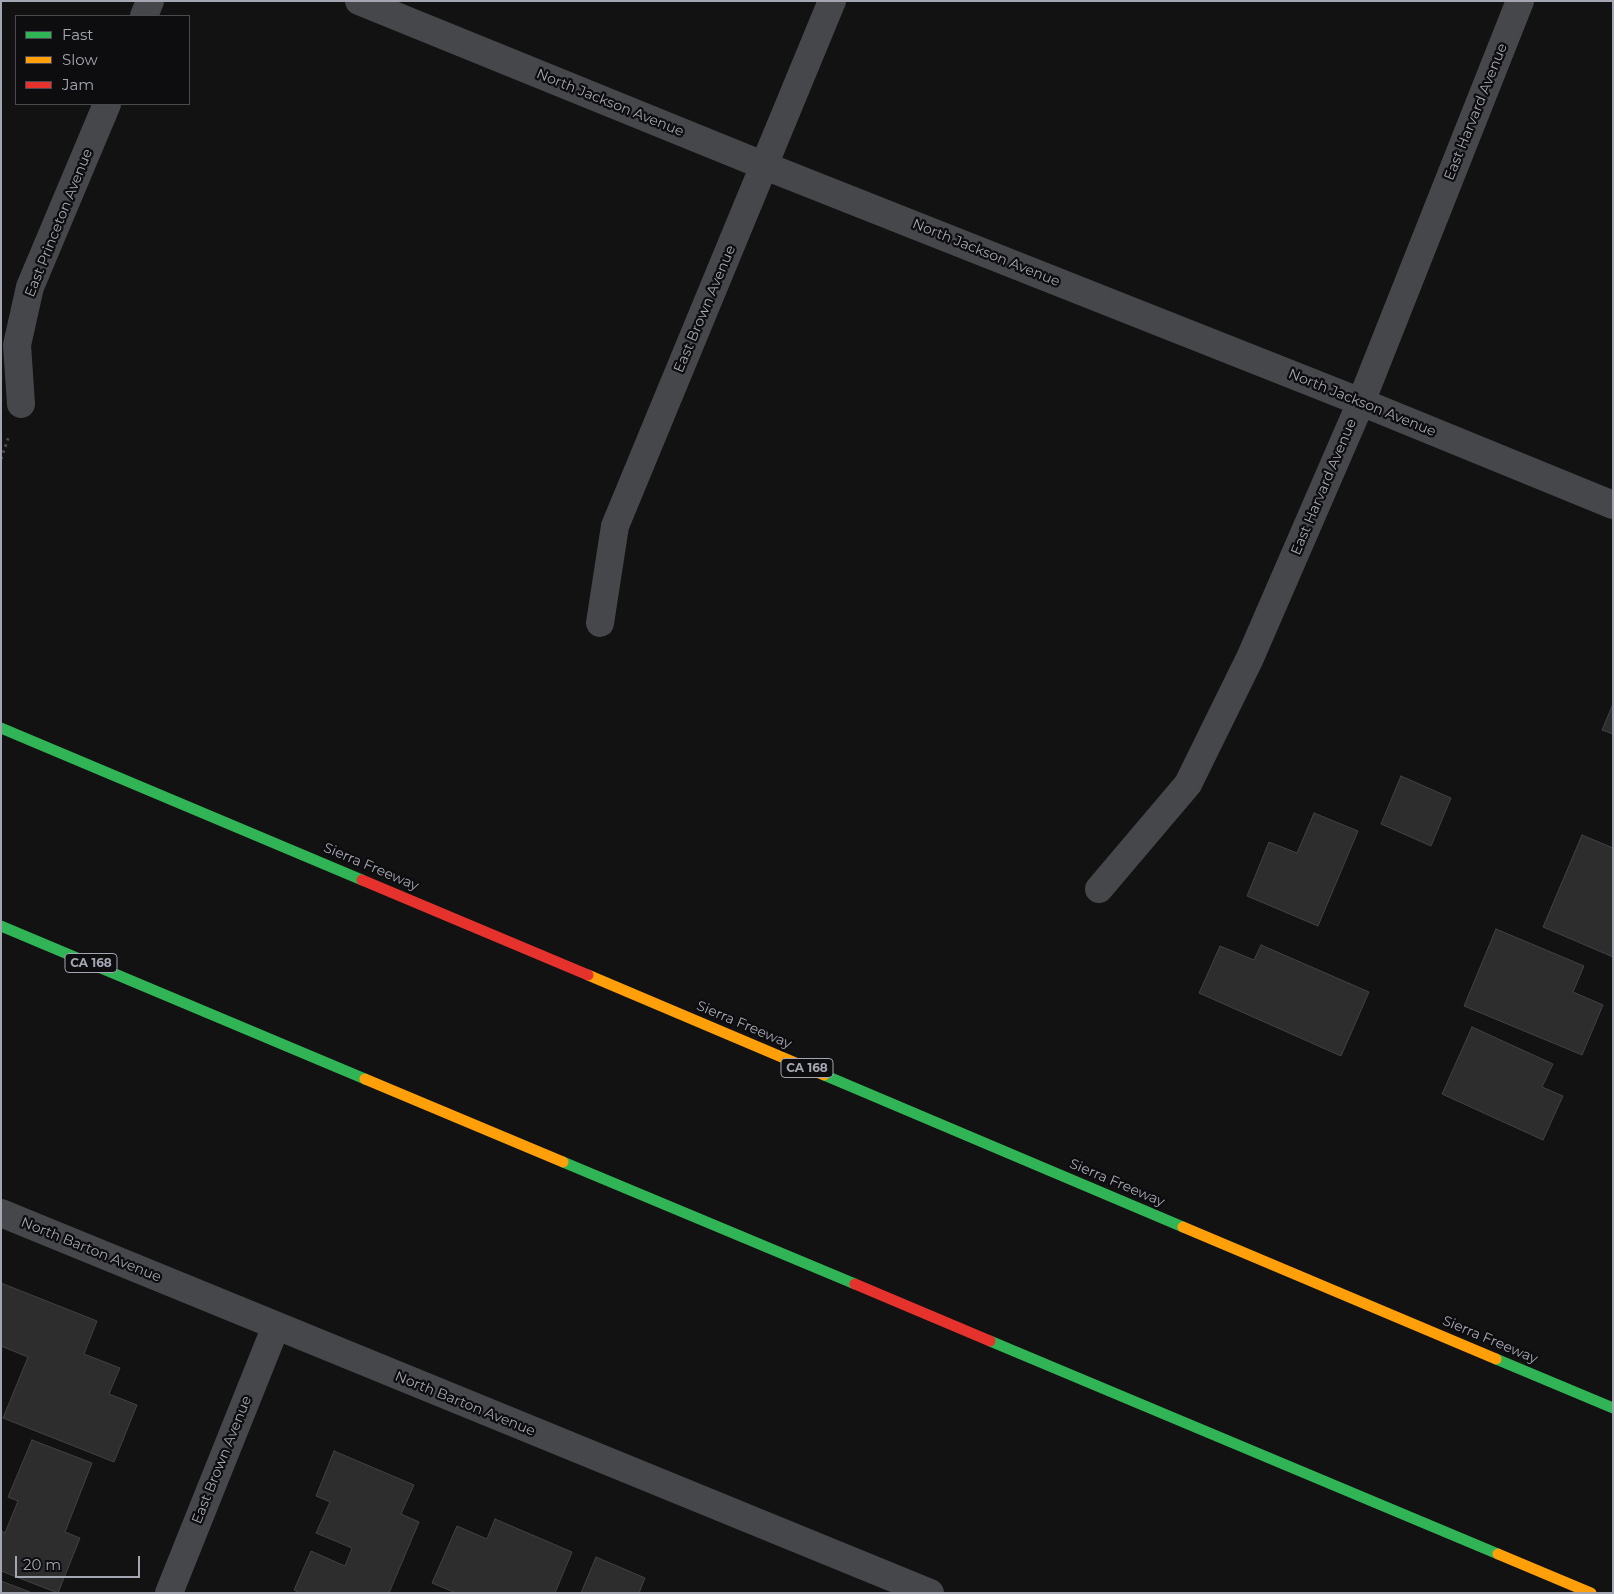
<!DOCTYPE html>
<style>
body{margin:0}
#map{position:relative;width:1614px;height:1594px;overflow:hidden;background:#121212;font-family:Montserrat,sans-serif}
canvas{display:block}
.frame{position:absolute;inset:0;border:2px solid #a4a7b2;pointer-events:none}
.legend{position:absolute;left:15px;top:15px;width:175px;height:90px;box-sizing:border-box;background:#0d0c0e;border:1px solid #494a50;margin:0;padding:6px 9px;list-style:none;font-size:15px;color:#a4a7b2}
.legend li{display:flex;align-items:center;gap:10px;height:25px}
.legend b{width:25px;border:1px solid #494a50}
.scale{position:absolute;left:15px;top:1556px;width:125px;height:22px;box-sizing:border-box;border:2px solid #a4a7b2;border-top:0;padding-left:6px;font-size:15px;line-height:18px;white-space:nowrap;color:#a4a7b2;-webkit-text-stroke:4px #0d0c0e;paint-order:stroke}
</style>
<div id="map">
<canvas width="1614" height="1594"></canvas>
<div class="frame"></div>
<ul class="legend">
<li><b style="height:6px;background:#30b455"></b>Fast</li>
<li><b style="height:6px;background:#ff9f0a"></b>Slow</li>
<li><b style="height:6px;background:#e5322d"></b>Jam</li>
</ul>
<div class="scale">20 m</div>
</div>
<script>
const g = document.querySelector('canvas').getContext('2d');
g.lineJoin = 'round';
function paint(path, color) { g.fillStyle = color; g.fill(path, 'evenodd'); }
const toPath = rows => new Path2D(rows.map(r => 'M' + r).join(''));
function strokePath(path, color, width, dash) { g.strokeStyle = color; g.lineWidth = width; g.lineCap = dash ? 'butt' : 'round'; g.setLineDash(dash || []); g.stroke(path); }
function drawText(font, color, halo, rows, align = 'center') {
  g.font = font + ' Montserrat,sans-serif'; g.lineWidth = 4.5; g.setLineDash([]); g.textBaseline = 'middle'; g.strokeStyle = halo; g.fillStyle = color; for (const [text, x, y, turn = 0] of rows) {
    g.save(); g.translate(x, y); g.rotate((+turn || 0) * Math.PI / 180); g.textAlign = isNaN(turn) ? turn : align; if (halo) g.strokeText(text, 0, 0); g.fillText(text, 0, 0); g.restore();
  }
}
const building = toPath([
 [1613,704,1613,734,1602,730,1613,704],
 [1401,776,1451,798,1431,846,1381,824,1401,776],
 [1314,813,1358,831,1318,926,1247,896,1269,842,1297,853,1314,813],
 [1582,835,1613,848,1613,957,1543,927,1582,835],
 [1496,929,1584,966,1573,992,1603,1005,1582,1055,1464,1006,1496,929],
 [1261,945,1369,992,1341,1056,1199,993,1220,946,1254,960,1261,945],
 [1472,1027,1553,1064,1542,1087,1563,1096,1543,1140,1442,1094,1472,1027],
 [1,1283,97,1321,84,1354,120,1368,109,1394,137,1405,114,1462,3,1418,28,1357,1,1346,1,1283],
 [32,1440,92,1463,65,1532,80,1538,58,1593,1,1571,1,1531,5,1533,18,1501,8,1497,32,1440],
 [334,1451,414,1485,401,1514,419,1522,389,1593,300,1593,294,1590,311,1551,345,1566,352,1548,316,1533,330,1502,316,1496,334,1451],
 [495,1519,572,1552,555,1593,456,1593,432,1583,457,1526,487,1539,495,1519],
 [596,1557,645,1578,639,1593,581,1593,596,1557],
 [1,1581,30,1592,30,1593,1,1593,1,1581]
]);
paint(building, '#2d2d2e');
strokePath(building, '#424245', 1);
strokePath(toPath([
 [1,459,9,436]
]), '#48494c', 3, [2.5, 4]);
strokePath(toPath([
 [359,1,765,166,1361,402,1613,505],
 [144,16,150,1],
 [21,404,17,345,30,287,107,104],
 [600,623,615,526,832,1],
 [1099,889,1188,784,1250,658,1361,402,1520,1],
 [1,1213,930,1593],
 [169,1593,276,1326]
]), '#46474b', 28);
strokePath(toPath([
 [1,728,362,880],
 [1,926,365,1079],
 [824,1075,1183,1227],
 [563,1162,855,1284],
 [990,1341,1498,1554],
 [1496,1359,1613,1408]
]), '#30b455', 11);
strokePath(toPath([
 [588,975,824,1075],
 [365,1079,563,1162],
 [1183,1227,1496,1359],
 [1498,1554,1591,1593]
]), '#ff9f0a', 11);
strokePath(toPath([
 [362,880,588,975],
 [855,1284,990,1341]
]), '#e5322d', 11);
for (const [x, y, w] of [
 [91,963,52],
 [807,1068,52]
]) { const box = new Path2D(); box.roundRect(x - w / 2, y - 9.5, w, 19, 4); g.fillStyle = '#0d0c0e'; g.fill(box); strokePath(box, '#a4a7b2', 1); }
drawText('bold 12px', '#a4a7b2', null, [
 ["CA 168",91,963],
 ["CA 168",807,1068]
]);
drawText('14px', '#a4a7b2', '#0d0c0e', [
 ["North Jackson Avenue",610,103,22],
 ["East Harvard Avenue",1476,112,-68],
 ["East Princeton Avenue",59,223,-68],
 ["North Jackson Avenue",986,253,22],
 ["East Brown Avenue",705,309,-67],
 ["North Jackson Avenue",1362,403,22],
 ["East Harvard Avenue",1324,487,-67],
 ["Sierra Freeway",371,867,23],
 ["Sierra Freeway",744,1025,23],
 ["Sierra Freeway",1117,1183,23],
 ["North Barton Avenue",91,1250,22],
 ["Sierra Freeway",1490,1340,23],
 ["North Barton Avenue",465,1404,22],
 ["East Brown Avenue",222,1460,-68]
]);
</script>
